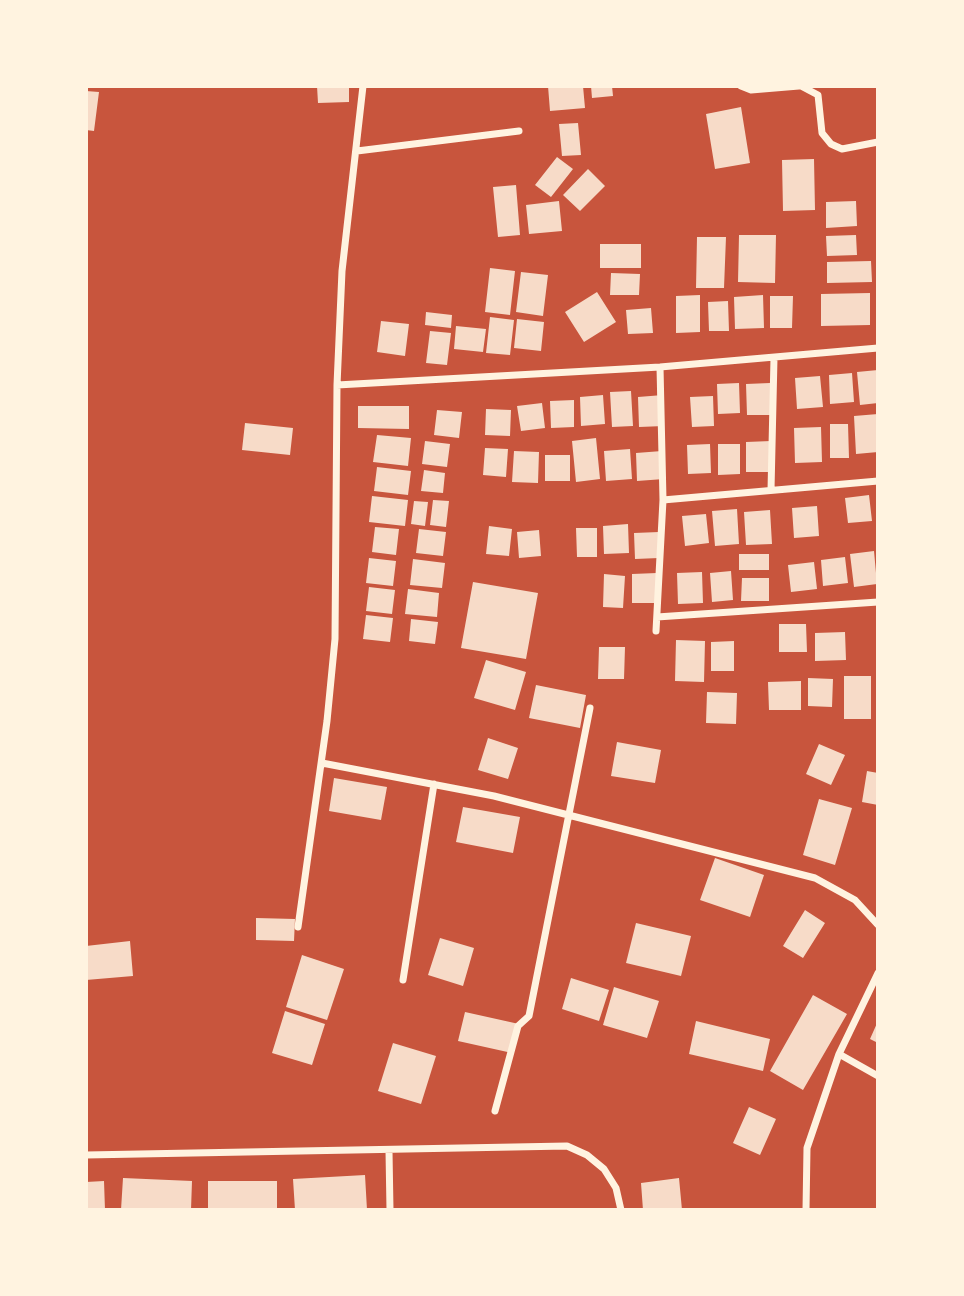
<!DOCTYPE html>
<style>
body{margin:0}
#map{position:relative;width:964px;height:1296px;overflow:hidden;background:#c8553d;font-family:"Varela Round",sans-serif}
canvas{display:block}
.frame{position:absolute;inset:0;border:88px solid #fff3e0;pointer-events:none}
</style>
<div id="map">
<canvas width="964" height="1296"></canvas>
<div class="frame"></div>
</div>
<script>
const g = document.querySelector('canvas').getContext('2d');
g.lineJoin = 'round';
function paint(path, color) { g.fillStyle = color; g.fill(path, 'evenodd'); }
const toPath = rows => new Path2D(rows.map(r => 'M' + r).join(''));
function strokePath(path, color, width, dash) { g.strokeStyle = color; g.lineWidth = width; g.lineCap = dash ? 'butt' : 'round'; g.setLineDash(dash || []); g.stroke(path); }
paint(toPath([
 [317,86,349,86,349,102,318,103],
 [548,86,583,86,585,108,550,111],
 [591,86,612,86,613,96,592,98],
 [86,91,99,92,94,131,86,130],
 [741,107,750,163,715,169,706,114],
 [578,123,581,155,562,156,559,124],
 [557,157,573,169,551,197,535,185],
 [814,159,815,210,783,211,782,160],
 [588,169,605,186,580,211,563,195],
 [516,185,520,235,498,237,493,187],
 [559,201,562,231,529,234,526,205],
 [856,201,857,226,826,228,826,202],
 [739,235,776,235,775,283,738,282],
 [856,235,857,255,827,256,826,236],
 [697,237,726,237,724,288,696,288],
 [600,244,641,244,641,268,600,268],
 [871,261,872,282,827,283,827,262],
 [490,268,515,271,510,315,485,312],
 [521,272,548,275,543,316,516,312],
 [611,273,640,274,639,295,610,295],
 [597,292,616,322,584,342,565,312],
 [870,293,870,325,821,326,821,294],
 [700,295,700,332,676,333,676,296],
 [763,295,764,328,735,329,734,297],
 [770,296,793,296,792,328,770,328],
 [728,301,729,331,709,331,708,302],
 [651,308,653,333,628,334,626,310],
 [426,312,452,315,451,328,425,325],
 [490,317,514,320,510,355,486,353],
 [517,319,544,322,541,351,514,348],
 [381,321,409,324,405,356,377,352],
 [456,326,486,329,483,352,454,349],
 [430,331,451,333,447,365,426,363],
 [878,370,878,403,860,405,857,372],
 [852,373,854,402,830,404,829,375],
 [820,376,823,407,797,409,795,378],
 [739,383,740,413,718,414,717,384],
 [770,383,771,415,747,415,746,384],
 [631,391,633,426,612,427,610,392],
 [603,395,605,424,581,426,580,397],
 [663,395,664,426,639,427,638,397],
 [713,396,714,426,692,427,690,397],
 [574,400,574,427,551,428,550,401],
 [542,403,545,428,521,431,517,406],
 [358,406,409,406,409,429,358,428],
 [486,409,511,410,510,436,485,435],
 [437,410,462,412,459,438,434,435],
 [878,414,878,452,856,454,854,416],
 [245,423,293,428,290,455,242,450],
 [830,424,848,424,849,458,830,458],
 [821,427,822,462,795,463,794,428],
 [377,435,411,438,408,466,373,462],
 [596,438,600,479,576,482,572,441],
 [425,441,450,444,447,467,422,464],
 [771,441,771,472,746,472,746,442],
 [710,444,711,473,688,474,687,445],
 [718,444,740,444,740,474,718,475],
 [485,448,508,449,506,477,483,475],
 [630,449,632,479,606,481,604,451],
 [514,451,539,452,538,483,512,482],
 [662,451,664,479,637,481,636,453],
 [545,455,570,455,570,481,545,481],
 [377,467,411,471,408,495,374,491],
 [424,470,445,473,443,493,421,491],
 [869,495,872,521,848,523,845,498],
 [372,496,408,500,405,526,369,522],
 [433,500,449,501,446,527,430,525],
 [414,501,428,502,425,526,411,524],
 [817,506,819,536,794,538,792,508],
 [737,509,739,544,715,546,712,511],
 [770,510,772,544,746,545,744,512],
 [706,514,709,543,685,546,682,516],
 [628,524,629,553,604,554,603,526],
 [489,526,512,529,509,556,486,554],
 [375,527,399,529,396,555,372,552],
 [576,528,597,528,597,557,577,557],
 [419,529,446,532,443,556,416,553],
 [539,530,541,556,519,558,517,532],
 [659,532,659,558,635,559,634,533],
 [874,551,877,584,854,587,850,554],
 [739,554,769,554,769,570,739,570],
 [845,557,848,583,823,586,821,560],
 [369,558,396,561,393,586,366,583],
 [413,559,445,563,442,588,410,585],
 [814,562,817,589,791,592,788,565],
 [731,571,733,600,712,602,710,573],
 [702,572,703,603,678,604,677,573],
 [657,573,657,603,632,603,632,574],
 [604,574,625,576,623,608,603,607],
 [742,578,769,578,769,601,741,601],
 [473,582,538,593,526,659,461,648],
 [369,587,395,590,392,614,366,611],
 [408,589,439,593,437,617,405,614],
 [366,615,393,618,390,642,363,639],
 [411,619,438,622,435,644,409,641],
 [779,624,806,624,807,652,779,652],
 [845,632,846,660,815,661,815,633],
 [676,640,705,641,704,682,675,681],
 [734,641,734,671,711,671,711,642],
 [599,647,625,647,624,679,598,679],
 [486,660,526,672,515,710,474,698],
 [844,676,871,676,871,719,844,719],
 [808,678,833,679,832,707,808,706],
 [801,681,801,710,769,710,768,682],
 [536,685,586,695,580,728,529,718],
 [707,692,737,693,736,724,706,723],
 [488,738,518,748,508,779,478,770],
 [617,742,661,750,655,783,611,776],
 [819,744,845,755,831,785,806,774],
 [867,771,878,773,878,805,862,802],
 [334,778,387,787,381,820,329,811],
 [819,799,852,808,835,865,803,855],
 [463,807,520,817,513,853,456,842],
 [715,858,764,875,750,917,700,900],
 [805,910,825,923,803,958,783,946],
 [256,918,295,919,294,941,256,940],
 [636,923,691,936,681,976,626,963],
 [440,938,474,948,463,986,428,975],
 [130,941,133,976,86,980,86,946],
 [302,955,344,969,327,1020,286,1007],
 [571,978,609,990,599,1021,562,1009],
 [614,987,659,1001,647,1038,603,1025],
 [813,995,847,1014,803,1090,770,1071],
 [285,1011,325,1024,312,1065,272,1053],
 [465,1012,519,1024,512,1053,458,1041],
 [696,1021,770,1039,763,1071,689,1054],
 [878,1021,878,1043,870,1039],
 [393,1043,436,1056,421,1104,378,1091],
 [749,1107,776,1119,760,1155,733,1143],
 [365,1175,367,1210,295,1210,293,1179],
 [123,1178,192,1181,191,1210,121,1210],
 [679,1178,682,1210,643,1210,641,1183],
 [104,1181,105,1210,86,1210,86,1182],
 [208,1181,277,1181,277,1210,208,1210]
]), '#f7dbc8');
strokePath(toPath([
 [363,86,342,271,337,385,660,367,878,348],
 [741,86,751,90,799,86],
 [801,86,818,95,822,133,831,144,842,149,878,142],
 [357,151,519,131],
 [771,490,774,358],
 [663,500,878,481],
 [657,617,878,602],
 [656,631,663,500,660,367],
 [322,763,494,796,815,878,855,900,878,925],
 [298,927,327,721,335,639,337,385],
 [403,980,434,784],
 [839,1054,878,1076],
 [495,1111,518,1026,529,1016,590,708],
 [389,1151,390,1210],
 [86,1155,567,1146,587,1155,604,1169,616,1188,621,1210],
 [806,1210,807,1148,839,1054,878,973]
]), '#fff3e0', 7);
</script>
